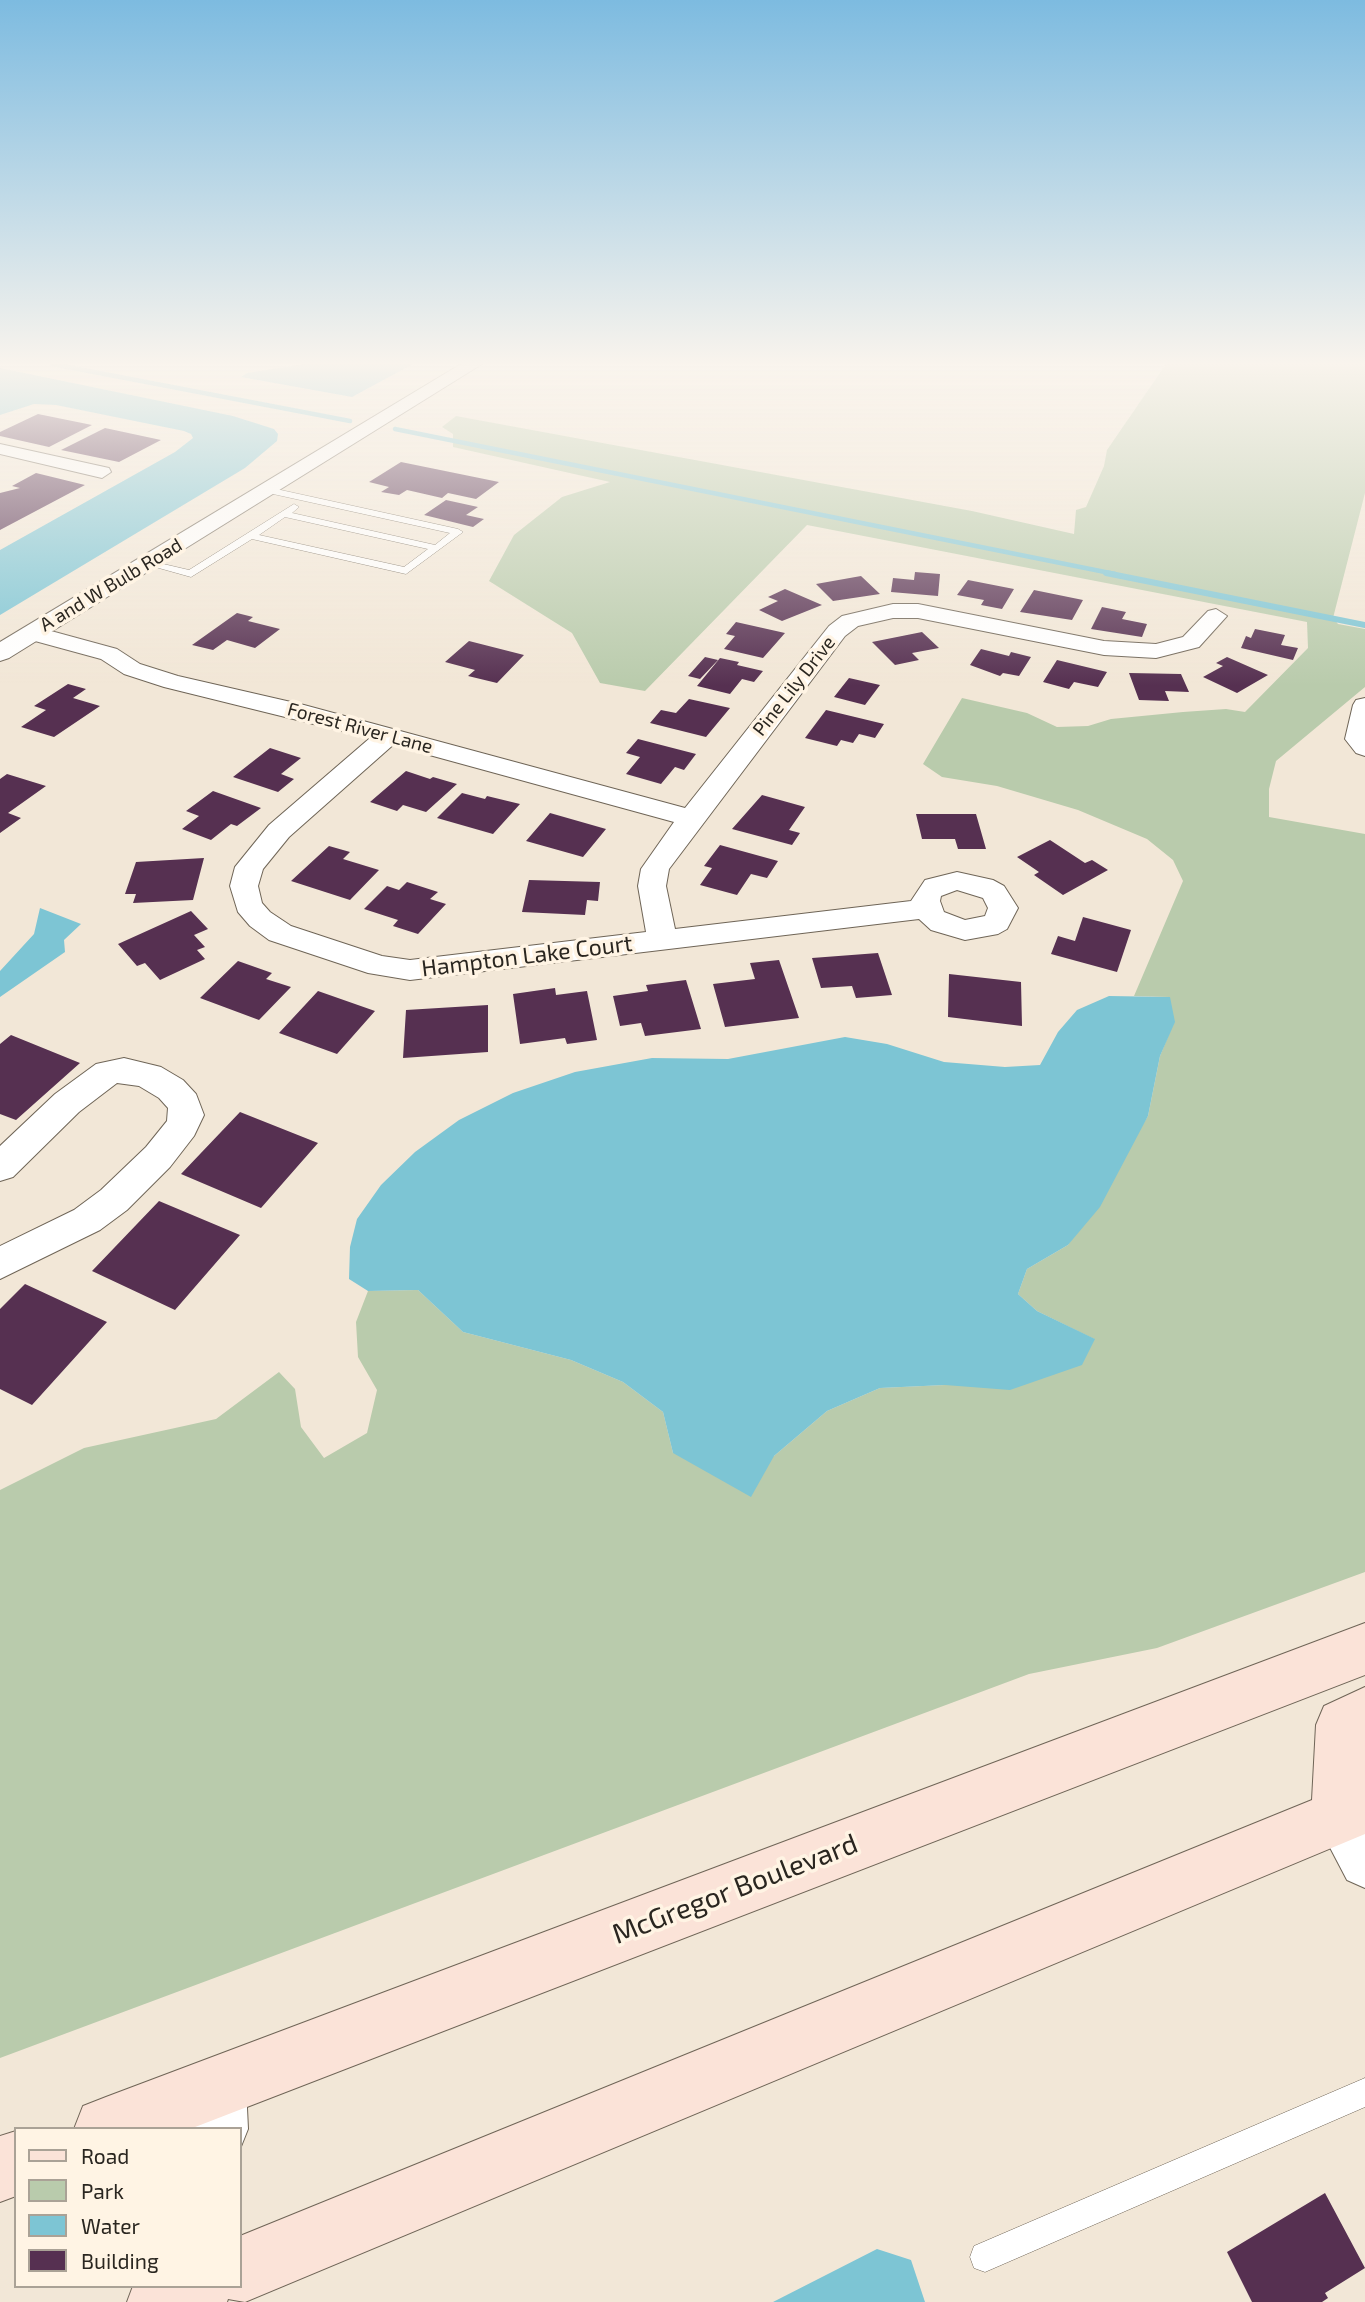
<!DOCTYPE html>
<style>
body{margin:0}
#map{position:relative;width:1365px;height:2302px;overflow:hidden;background:#f2e7d7;font-family:"Exo 2",sans-serif}
canvas{display:block}
.legend{position:absolute;left:14px;top:2127px;width:228px;height:161px;box-sizing:border-box;background:#fff4e4;border:2px solid #aaa296;margin:0;padding:9px 12px;list-style:none;font-size:21px;color:#2a2620}
.legend li{display:flex;align-items:center;gap:14px;height:35px}
.legend b{width:35px;border:2px solid #aaa296}
</style>
<div id="map">
<canvas width="1365" height="2302"></canvas>
<ul class="legend">
<li><b style="height:9px;background:#fbe3d8"></b>Road</li>
<li><b style="height:19px;background:#b9cbac"></b>Park</li>
<li><b style="height:19px;background:#7dc5d4"></b>Water</li>
<li><b style="height:19px;background:#563051"></b>Building</li>
</ul>
</div>
<script>
const g = document.querySelector('canvas').getContext('2d');
g.lineJoin = 'round';
function paint(path, color) { g.fillStyle = color; g.fill(path, 'evenodd'); }
const toPath = rows => new Path2D(rows.map(r => 'M' + r).join(''));
function strokePath(path, color, width, dash) { g.strokeStyle = color; g.lineWidth = width; g.lineCap = dash ? 'butt' : 'round'; g.setLineDash(dash || []); g.stroke(path); }
function drawText(font, color, halo, rows, align = 'center') {
  g.font = font + ' "Exo 2",sans-serif'; g.lineWidth = 7; g.setLineDash([]); g.textBaseline = 'middle'; g.strokeStyle = halo; g.fillStyle = color; for (const [text, x, y, turn = 0] of rows) {
    g.save(); g.translate(x, y); g.rotate((+turn || 0) * Math.PI / 180); g.textAlign = isNaN(turn) ? turn : align; if (halo) g.strokeText(text, 0, 0); g.fillText(text, 0, 0); g.restore();
  }
}
paint(toPath([
 [1166,364,1365,364,1365,493,1333,618,1338,624,1365,629,1365,687,1276,761,1269,789,1269,817,1365,834,1365,1572,1157,1648,1029,1674,0,2058,0,1490,84,1448,216,1419,279,1372,295,1389,301,1427,324,1458,367,1433,377,1390,358,1357,356,1322,368,1291,418,1290,463,1332,571,1360,623,1382,663,1412,673,1453,774,1456,827,1411,880,1388,945,1385,1094,1339,1037,1311,1018,1294,1027,1269,1068,1245,1148,1116,1160,1056,1174,1022,1169,997,1134,996,1183,881,1173,860,1147,839,1078,810,997,786,942,777,923,764,962,698,1027,713,1057,727,1088,726,1111,719,1183,712,1226,709,1245,712,1308,648,1307,622,807,525,645,691,600,683,572,633,489,581,514,535,562,497,610,482,453,447,453,434,442,427,456,416,972,511,1074,534,1076,510,1086,507,1104,466,1107,450]
]), '#b9cbac');
paint(toPath([
 [305,364,413,364,352,397,241,377,247,373],
 [0,368,233,416,274,429,278,434,277,441,245,468,0,615,0,550,175,452,193,438,191,434,184,431,56,405,34,404,0,415],
 [40,908,81,924,64,940,65,952,0,997,0,971,34,934],
 [1109,996,1170,997,1175,1022,1160,1056,1148,1116,1100,1207,1068,1245,1027,1269,1018,1294,1037,1311,1095,1339,1082,1365,1010,1390,945,1385,880,1388,827,1411,774,1456,751,1497,673,1453,663,1412,623,1382,571,1360,463,1332,418,1290,368,1291,349,1279,350,1247,357,1219,381,1185,415,1152,459,1120,513,1093,575,1072,652,1058,728,1059,845,1037,887,1044,944,1062,1005,1067,1040,1065,1058,1032,1077,1010],
 [877,2249,911,2260,925,2302,773,2302]
]), '#7dc5d4');
strokePath(toPath([
 [52,364,350,421],
 [395,429,1115,574]
]), '#7dc5d4', 4.5);
strokePath(toPath([
 [1106,573,1365,625]
]), '#7dc5d4', 6);
paint(toPath([
 [38,414,92,425,49,447,0,436,0,432],
 [105,428,161,440,119,462,61,450],
 [401,462,499,482,476,499,448,493,442,498,407,490,399,495,381,492,389,487,369,482],
 [36,473,85,485,0,530,0,493,20,488,12,486],
 [446,500,478,507,466,515,484,519,473,527,424,515],
 [915,572,940,574,938,596,891,592,893,578,914,580],
 [861,576,880,594,833,601,816,584],
 [968,580,1014,589,1002,609,981,605,984,600,957,595],
 [785,589,822,605,782,621,759,610,778,601,768,597],
 [1034,590,1083,600,1072,620,1020,612],
 [1102,607,1126,612,1122,619,1147,624,1142,637,1091,629],
 [237,613,253,617,248,621,280,629,255,648,227,640,213,650,192,645],
 [736,622,785,633,763,658,724,649,735,636,726,634],
 [1255,629,1285,635,1281,645,1298,648,1293,660,1241,648,1246,636,1251,638],
 [922,632,939,648,912,653,919,660,895,665,872,642],
 [469,641,524,655,497,683,468,676,475,670,445,662],
 [981,649,1009,656,1011,652,1031,657,1019,676,1003,673,1000,676,970,665],
 [705,657,718,660,700,679,688,676],
 [1227,657,1268,675,1237,693,1203,677,1223,666,1216,663],
 [720,658,739,662,737,665,763,671,754,682,742,679,730,694,697,686],
 [1057,660,1107,672,1098,687,1074,682,1069,689,1043,682],
 [1129,673,1181,674,1189,692,1165,691,1169,701,1139,700],
 [849,678,880,685,865,705,834,697],
 [68,684,86,689,73,698,100,706,54,737,21,727,46,710,34,706],
 [689,699,730,708,706,737,650,723,661,710,676,713],
 [826,710,884,724,875,738,859,734,853,743,841,740,837,746,805,738],
 [638,739,696,754,684,770,675,767,661,784,626,774,640,757,626,753],
 [270,748,301,758,281,774,294,779,278,792,233,777],
 [406,771,430,779,433,777,457,784,426,812,403,805,397,811,370,802],
 [7,774,46,786,8,813,21,818,0,833,0,779],
 [213,791,261,808,237,826,231,824,211,840,182,829,199,816,186,811],
 [462,793,485,799,487,796,520,804,493,834,437,818],
 [762,795,805,807,789,830,800,833,792,845,732,829],
 [550,813,606,829,583,857,526,841],
 [916,814,976,814,986,849,958,849,955,839,922,839],
 [1050,840,1085,863,1092,860,1108,870,1063,895,1034,875,1039,872,1017,857],
 [720,845,778,861,767,878,751,874,737,895,700,885,712,868,704,866],
 [329,846,350,852,343,859,379,870,350,900,291,881],
 [204,858,193,900,133,903,136,894,125,894,136,862],
 [529,880,600,882,598,901,587,900,585,915,522,912],
 [407,882,438,892,430,899,446,904,418,934,393,926,398,920,364,909,387,886,399,890],
 [191,911,208,929,194,935,205,947,197,950,205,959,160,980,145,963,137,966,118,944],
 [1083,917,1131,930,1117,972,1051,954,1058,936,1075,941],
 [878,953,892,995,856,998,852,986,821,988,812,958],
 [779,960,799,1018,725,1027,713,984,755,979,750,963],
 [238,961,272,973,266,979,291,987,259,1020,200,998],
 [949,974,1021,982,1022,1026,948,1017],
 [686,980,701,1029,645,1036,641,1023,620,1026,613,996,648,991,646,985],
 [555,988,556,995,587,991,597,1040,567,1044,565,1038,520,1044,513,994],
 [318,991,375,1011,337,1054,279,1033],
 [488,1005,488,1052,403,1058,406,1010],
 [11,1035,80,1063,16,1120,0,1114,0,1044],
 [240,1112,318,1143,261,1208,181,1174],
 [159,1201,240,1235,175,1310,92,1271],
 [25,1284,107,1322,32,1405,0,1389,0,1309],
 [1325,2193,1365,2268,1325,2293,1328,2298,1322,2302,1252,2302,1227,2252]
]), '#563051');
const service = toPath([
 [267,487,458,529,463,532,406,574,252,539,191,577,141,563,146,560,189,570,294,504,299,507,292,513,435,545,450,533,264,492,262,490,267,487],
 [285,517,428,549,404,567,259,535,285,517],
 [1365,2078,1365,2107,985,2272,974,2268,970,2257,974,2246,1365,2078]
]);
const minor = toPath([
 [0,444,109,468,111,472,102,478,0,454,0,444],
 [893,604,918,604,1104,641,1156,644,1183,637,1208,611,1216,609,1227,616,1199,647,1156,658,1104,655,918,618,893,618,858,626,845,636,669,869,666,886,675,929,911,901,925,880,957,872,993,880,1004,886,1018,908,1007,929,998,934,965,940,931,930,919,919,410,980,368,973,269,940,250,926,238,912,230,886,235,867,269,825,370,738,164,687,124,674,101,659,24,638,21,633,24,628,40,628,117,649,140,664,178,676,304,705,685,808,829,626,842,616,893,604],
 [393,745,674,822,641,869,638,886,646,932,410,960,382,956,291,926,270,912,262,903,258,886,263,869,289,837,393,745],
 [957,890,983,898,988,908,985,916,965,920,944,912,940,901,941,896,957,890],
 [1365,698,1365,756,1356,753,1345,739,1353,705,1356,700,1365,698],
 [124,1058,161,1067,183,1080,196,1094,204,1115,194,1136,170,1167,127,1210,100,1230,0,1279,0,1246,74,1210,101,1190,146,1147,167,1121,168,1108,159,1098,139,1086,117,1083,79,1112,13,1177,0,1181,0,1146,55,1094,96,1064,124,1058],
 [1339,1792,1357,1799,1365,1812,1365,1888,1347,1880,1314,1817,1321,1799,1339,1792],
 [217,2058,237,2067,246,2087,248,2129,240,2149,240,2129,190,2129,188,2087,197,2067,217,2058]
]);
const tertiary = toPath([
 [461,364,482,364,9,658,0,661,0,642,461,364]
]);
const secondary = toPath([
 [1365,1623,1365,1675,190,2129,74,2129,83,2106,106,2097,1365,1623],
 [1365,1687,1365,1834,245,2302,228,2299,227,2302,127,2302,133,2286,240,2286,240,2236,1312,1800,1316,1725,1324,1706,1365,1687],
 [16,2131,16,2196,0,2202,0,2136,16,2131]
]);
strokePath(service, '#6f6557', 1);
strokePath(minor, '#6f6557', 2);
strokePath(tertiary, '#6f6557', 2);
strokePath(secondary, '#6f6557', 2);
paint(service, '#fff');
paint(minor, '#fff');
paint(tertiary, '#fff');
paint(secondary, '#fbe3d8');
const sky = g.createLinearGradient(0, 0, 0, 686);
sky.addColorStop(0, '#7dbbe0');
sky.addColorStop(0.53, '#f9f4ed');
sky.addColorStop(1, '#f9f4ed00');
g.fillStyle = sky;
g.fillRect(0, 0, 1365, 686);
drawText('19px', '#2a2620', '#fff4e4', [
 ["A and W Bulb Road",111,585,-31],
 ["Pine Lily Drive",794,686,-52],
 ["Forest River Lane",360,728,15]
]);
drawText('23px', '#2a2620', '#fff4e4', [
 ["Hampton Lake Court",527,956,-7]
]);
drawText('28px', '#2a2620', '#fff4e4', [
 ["McGregor Boulevard",735,1889,-21]
]);
</script>
